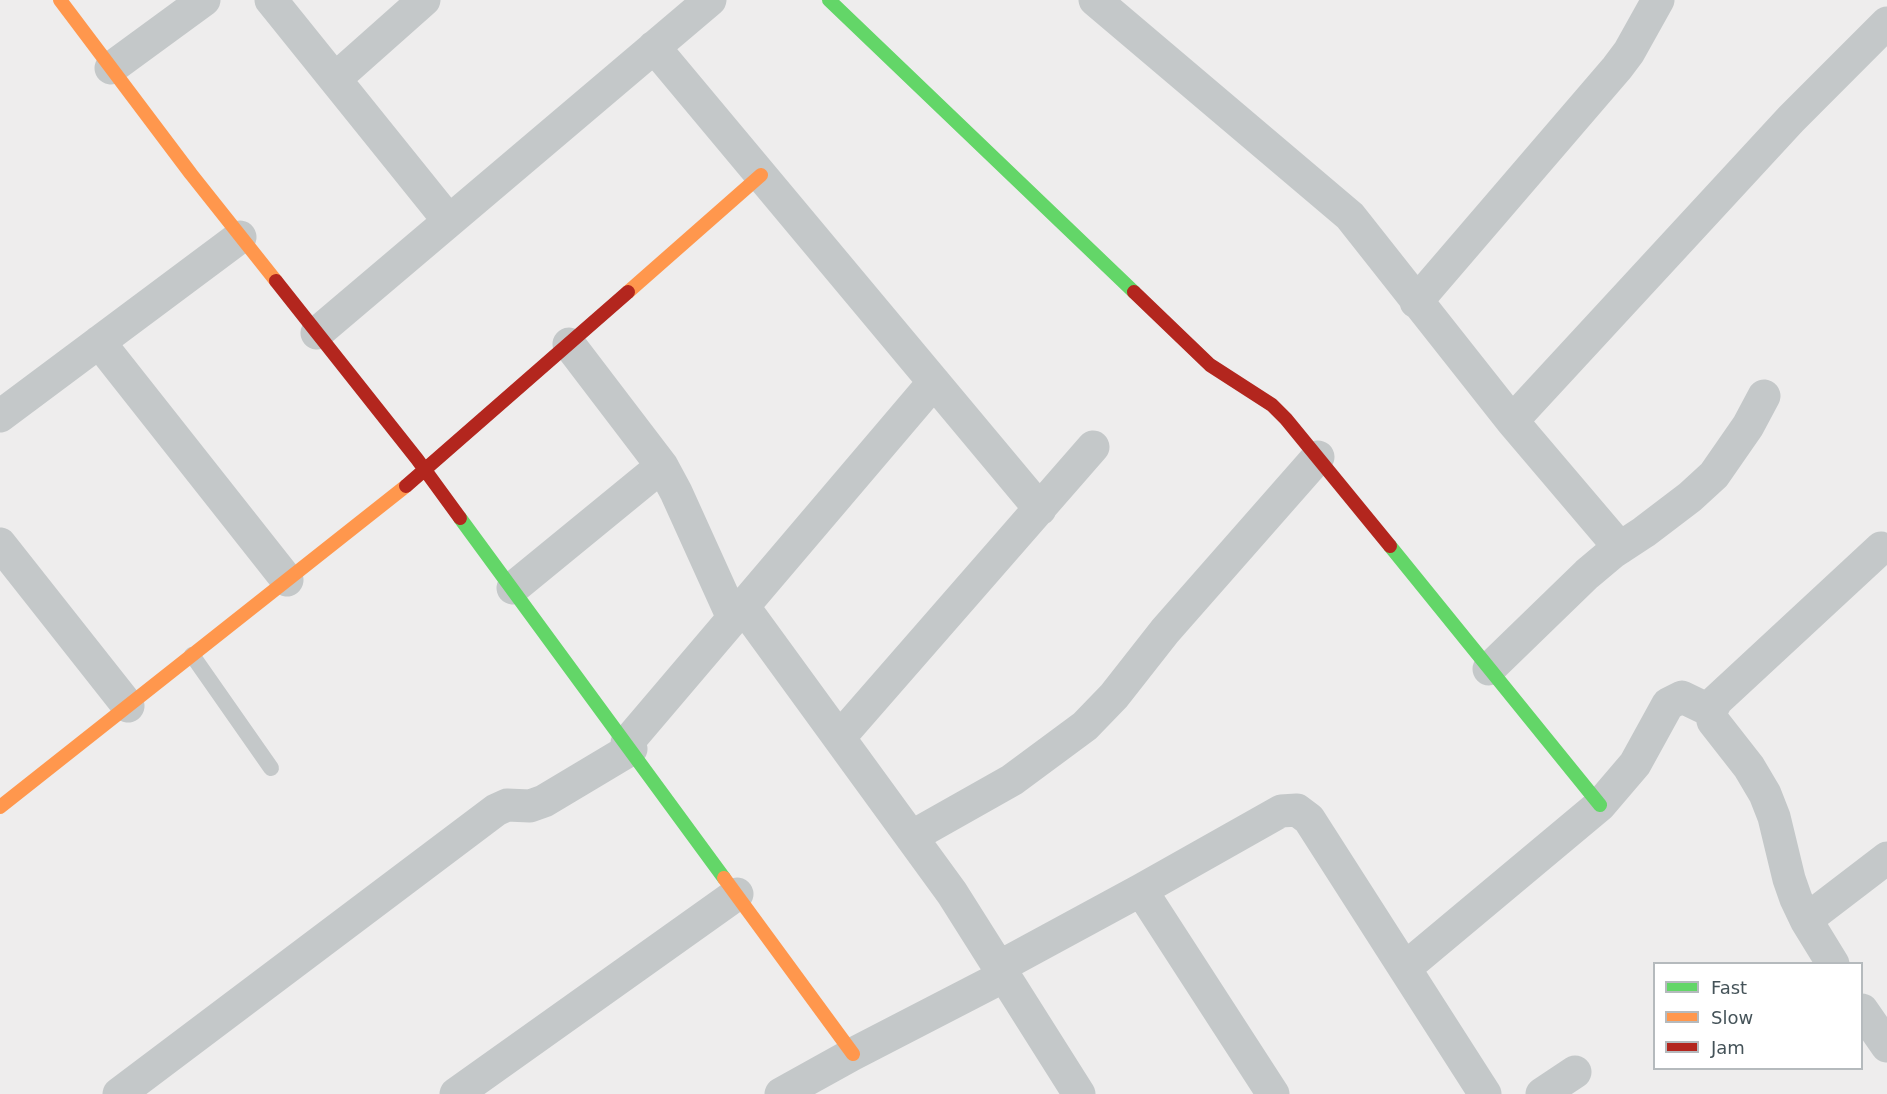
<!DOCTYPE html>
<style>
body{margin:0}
#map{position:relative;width:1887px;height:1094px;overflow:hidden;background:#eeeded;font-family:"DejaVu Sans",sans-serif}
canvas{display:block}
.legend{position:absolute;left:1653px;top:962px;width:210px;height:108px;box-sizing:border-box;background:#fff;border:2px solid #b5babd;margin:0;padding:8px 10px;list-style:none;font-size:18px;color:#455359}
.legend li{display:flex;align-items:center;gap:12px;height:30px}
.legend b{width:30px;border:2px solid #b5babd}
</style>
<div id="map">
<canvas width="1887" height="1094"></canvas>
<ul class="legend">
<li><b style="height:8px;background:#63d668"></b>Fast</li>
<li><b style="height:8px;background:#ff974d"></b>Slow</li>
<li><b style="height:8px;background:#b3261e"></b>Jam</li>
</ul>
</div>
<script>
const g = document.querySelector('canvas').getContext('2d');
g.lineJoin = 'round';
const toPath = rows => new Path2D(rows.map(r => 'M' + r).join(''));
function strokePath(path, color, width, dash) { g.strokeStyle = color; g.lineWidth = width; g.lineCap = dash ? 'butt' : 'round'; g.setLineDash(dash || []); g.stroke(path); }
strokePath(toPath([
 [192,655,271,768]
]), '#c4c8c9', 16);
strokePath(toPath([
 [271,0,449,221],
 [1095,0,1350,216,1512,421,1620,548],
 [654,47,1040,509],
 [111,68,204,0],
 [335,79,424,0],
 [1416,302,1617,68,1629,52,1658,0],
 [317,333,710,0],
 [99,342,287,580],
 [569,344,662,466,676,492,733,618],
 [0,416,240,237],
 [1512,421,1791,119,1887,23],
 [0,544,128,706],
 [513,588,662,466],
 [743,606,952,893,1079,1094],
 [1489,669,1587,574,1612,553,1644,532,1690,497,1714,475,1748,426,1764,396],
 [839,738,1093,447],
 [627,743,934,382],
 [911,837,1012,780,1085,726,1114,696,1165,631,1318,457],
 [1141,890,1273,1094],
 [1806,920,1887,858],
 [1833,964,1806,920,1796,899,1789,879,1774,817,1765,794,1749,767,1713,721,1711,711,1716,701,1881,548],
 [999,967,1141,890,1281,811,1297,810,1309,819,1485,1094],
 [1405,968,1600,805,1635,764,1668,704,1682,697,1711,711],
 [1862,1010,1887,1046],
 [119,1094,496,810,507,805,530,806,544,801,631,749],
 [456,1094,737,894],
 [781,1094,853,1054,1004,976],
 [1542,1094,1575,1072]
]), '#c4c8c9', 33);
strokePath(toPath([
 [829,0,1134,292],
 [460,518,724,878],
 [1390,546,1600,805]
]), '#63d668', 14);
strokePath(toPath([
 [60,0,191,174,276,281],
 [628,292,761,175],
 [0,807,406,486],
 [724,878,853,1054]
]), '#ff974d', 14);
strokePath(toPath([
 [276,281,417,459,460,518],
 [1134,292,1210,365,1272,405,1286,419,1390,546],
 [406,486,628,292]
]), '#b3261e', 14);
</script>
